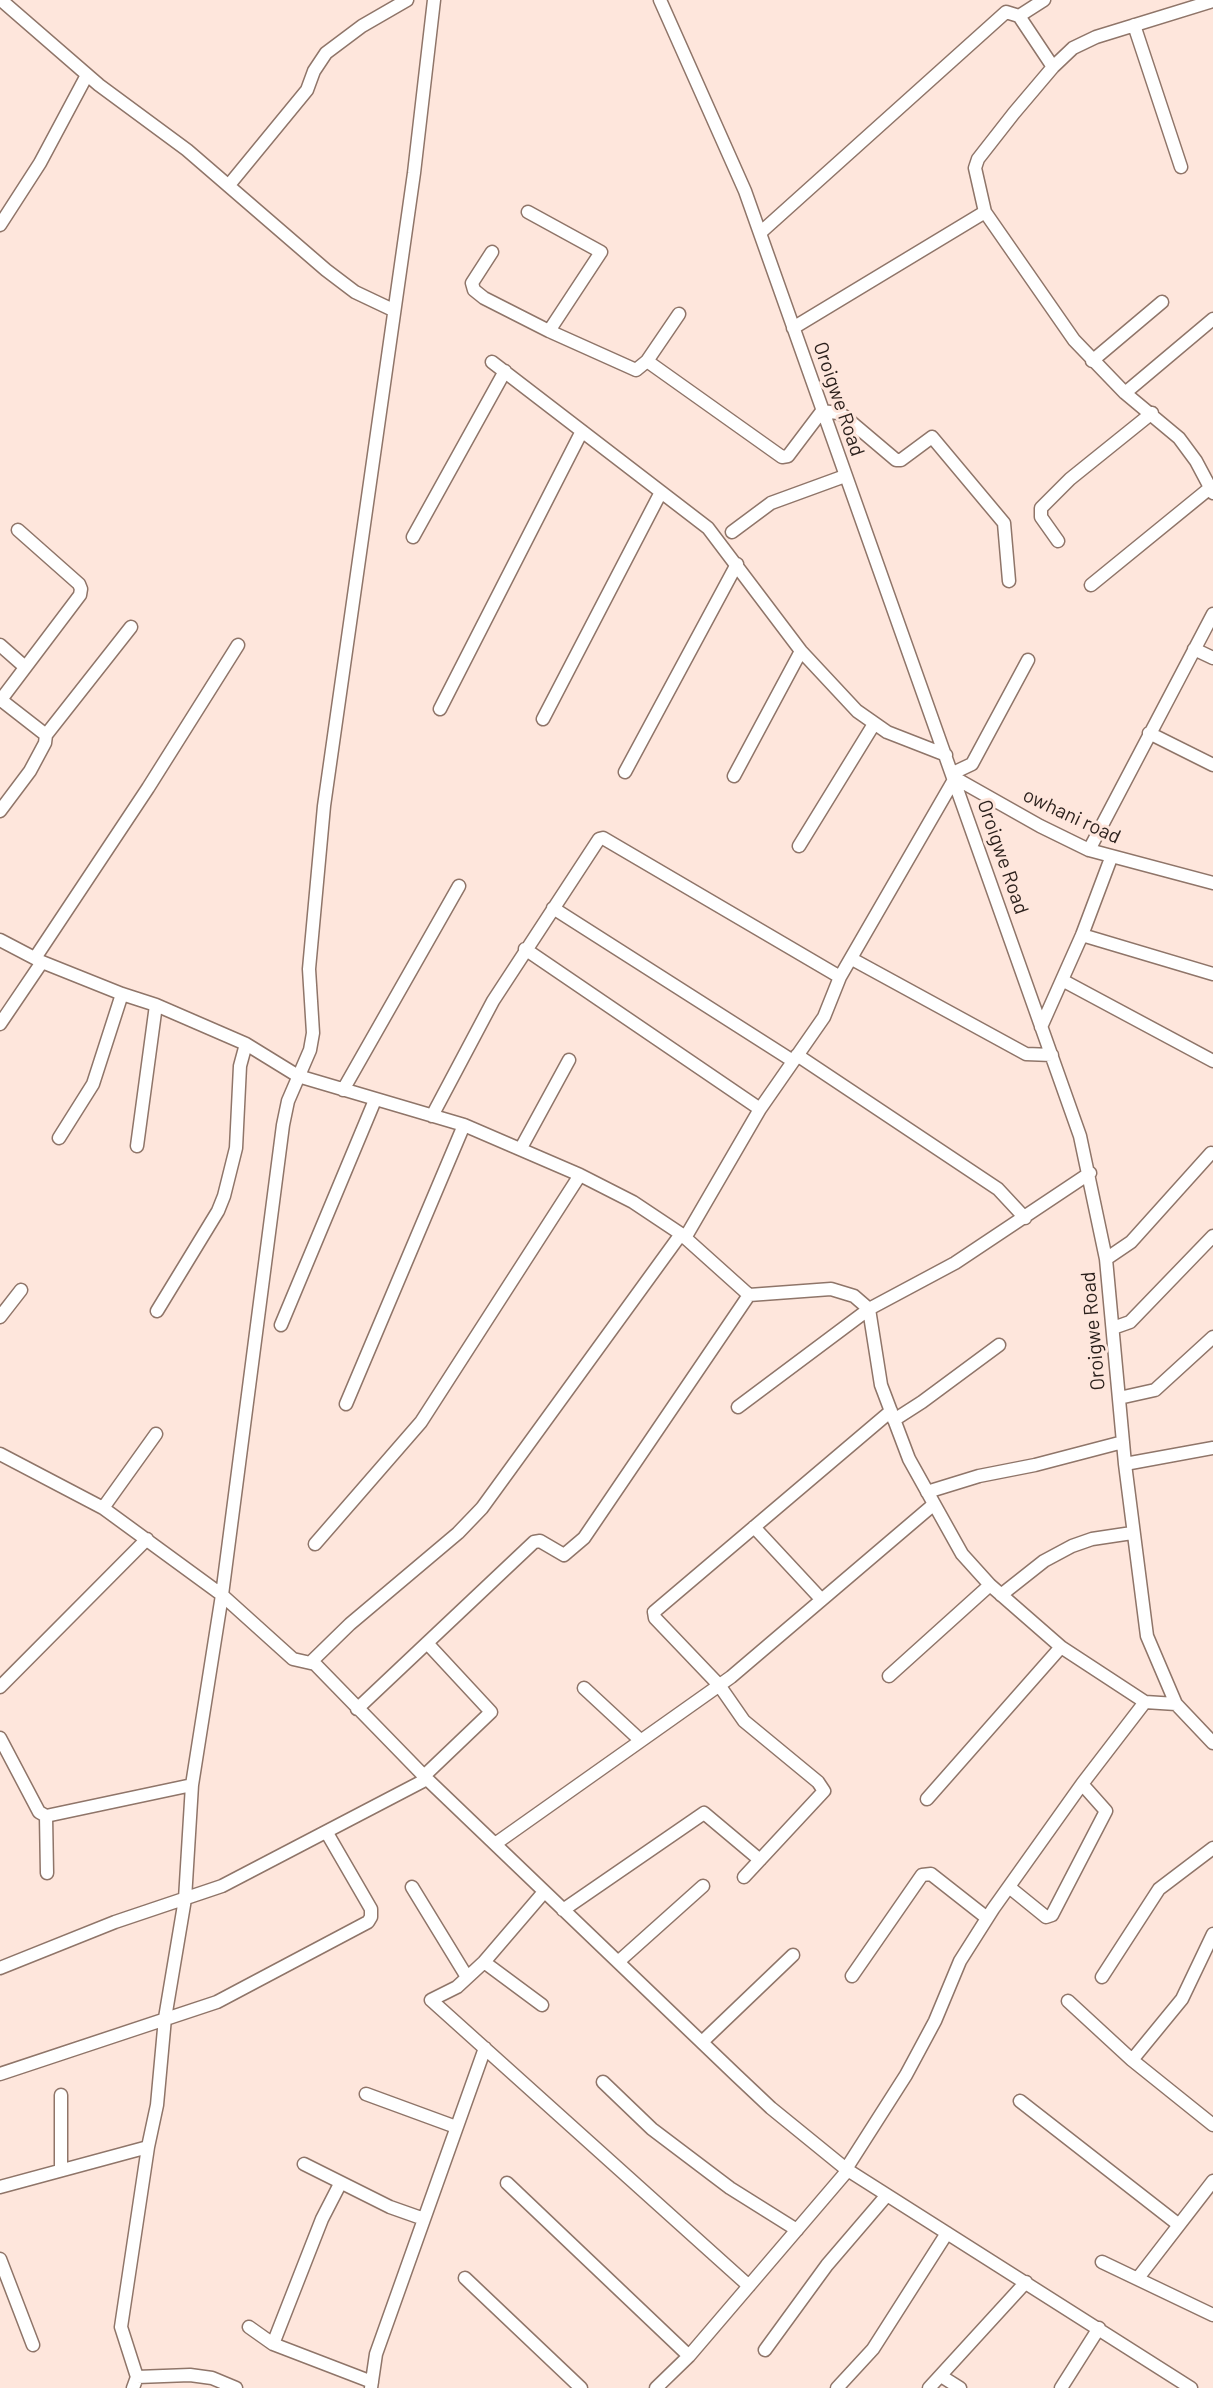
<!DOCTYPE html>
<style>
body{margin:0}
canvas{display:block;background:#fee6dc}
</style>
<canvas width="1213" height="2388"></canvas>
<script>
const g = document.querySelector('canvas').getContext('2d');
g.lineJoin = 'round';
const toPath = rows => new Path2D(rows.map(r => 'M' + r).join(''));
function strokePath(path, color, width, dash) { g.strokeStyle = color; g.lineWidth = width; g.lineCap = dash ? 'butt' : 'round'; g.setLineDash(dash || []); g.stroke(path); }
function drawText(font, color, halo, rows, align = 'center') {
  g.font = font + ' Barlow,sans-serif'; g.lineWidth = 6; g.setLineDash([]); g.textBaseline = 'middle'; g.strokeStyle = halo; g.fillStyle = color; for (const [text, x, y, turn = 0] of rows) {
    g.save(); g.translate(x, y); g.rotate((+turn || 0) * Math.PI / 180); g.textAlign = isNaN(turn) ? turn : align; if (halo) g.strokeText(text, 0, 0); g.fillText(text, 0, 0); g.restore();
  }
}
const minor = toPath([
 [1,0,99,85,187,150,326,270,355,292,393,310],
 [660,0,745,191,1080,1136,1106,1259,1125,1464,1147,1636,1176,1704,1213,1743],
 [1213,1,1096,37,1073,48,1053,67,1014,113,978,159,975,168,985,212,1074,340,1125,393,1179,438,1196,461,1213,493],
 [1019,16,1044,0],
 [1134,25,1181,167],
 [229,185,307,90,314,71,326,53,362,26,407,0],
 [528,212,601,252,549,331],
 [0,225,40,163,87,75],
 [760,233,1006,12,1019,16,1053,67],
 [492,252,472,283,474,290,484,298,549,331,636,370,647,361,782,457,788,456,822,411,838,413,844,416,896,460,901,460,932,437,1004,523,1009,581],
 [793,328,985,212],
 [647,361,679,314],
 [1092,361,1162,302],
 [492,362,708,528,801,651,857,711,887,732,946,755],
 [1125,393,1213,319],
 [732,532,771,503,845,476],
 [413,537,505,371],
 [1058,541,1041,517,1041,508,1070,479,1152,413],
 [1091,585,1210,488],
 [0,645,25,667],
 [1194,649,1213,658],
 [0,701,80,595,81,589,79,584,18,530],
 [440,709,582,431],
 [543,719,661,492],
 [1149,733,1213,765],
 [46,735,131,627],
 [625,772,737,564],
 [953,773,972,764,1028,660],
 [734,776,801,651],
 [0,811,30,771,45,743,46,735,1,700],
 [799,846,874,724],
 [1089,850,1213,614],
 [553,908,793,1061],
 [1082,935,1213,974],
 [0,940,42,962,122,994,156,1005,246,1044,298,1076,464,1125,580,1175,633,1202,681,1234,749,1295,831,1289,854,1296,869,1309,881,1385,909,1459,962,1554,990,1585,1061,1647,1145,1702,1176,1704],
 [525,949,760,1109],
 [35,958,148,788,238,645],
 [852,959,1026,1054,1052,1055],
 [1062,980,1213,1061],
 [0,1024,42,962],
 [1041,1027,1082,935,1111,858],
 [797,1055,998,1189,1025,1218],
 [343,1090,459,886],
 [432,1116,493,1001,599,839,603,838,840,977],
 [59,1138,93,1084,122,994],
 [137,1146,156,1005],
 [521,1148,569,1060],
 [685,1238,760,1109,824,1017,840,977,955,778,1040,826,1089,850,1213,883],
 [1106,1259,1131,1242,1211,1153],
 [157,1311,218,1211,224,1196,236,1148,240,1066,246,1044],
 [0,1317,21,1290],
 [281,1325,375,1100],
 [1113,1328,1130,1322,1213,1236],
 [1119,1398,1155,1390,1213,1337],
 [346,1404,464,1125],
 [738,1407,869,1309,955,1263,1090,1173],
 [894,1420,922,1402,999,1345],
 [0,1454,103,1508,222,1595,293,1659,315,1664,427,1779,736,2075,771,2108,846,2169,1191,2388],
 [1125,1464,1213,1448],
 [927,1492,979,1476,1035,1465,1123,1442],
 [103,1508,156,1434],
 [754,1527,821,1599],
 [315,1544,421,1422,580,1175],
 [1001,1595,1044,1561,1072,1546,1092,1539,1132,1533],
 [311,1662,350,1624,458,1533,482,1508,681,1234],
 [889,1676,990,1585],
 [0,1687,147,1539],
 [584,1688,639,1739],
 [357,1709,534,1542,540,1541,564,1555,584,1538,749,1295],
 [0,1738,39,1812,46,1816,192,1785],
 [424,1776,491,1712,427,1643],
 [927,1799,1061,1647],
 [46,1816,47,1873],
 [495,1844,731,1677,933,1505],
 [744,1877,824,1791,818,1782,744,1721,719,1685,655,1618,654,1612,891,1411],
 [412,1887,467,1977],
 [1009,1887,1046,1917,1052,1915,1106,1811,1082,1784],
 [544,1892,484,1962,457,1987,431,2000,749,2286],
 [563,1910,704,1813,760,1860],
 [484,1962,542,2005],
 [618,1962,703,1886],
 [0,1968,115,1922,222,1886,427,1779],
 [852,1976,922,1875,931,1874,987,1918],
 [1102,1977,1159,1889,1213,1848],
 [1068,2001,1132,2060,1213,2125],
 [702,2042,793,1955],
 [1132,2060,1182,1999,1213,1934],
 [0,2074,217,2002,368,1922,371,1917,371,1909,327,1833],
 [603,2082,652,2129,730,2188,797,2230],
 [366,2094,456,2127],
 [61,2095,61,2170],
 [1020,2101,1179,2225],
 [304,2164,390,2207,424,2219],
 [846,2169,906,2075,935,2021,960,1961,993,1909,1082,1784,1145,1702],
 [507,2183,689,2356],
 [0,2187,148,2147],
 [0,2259,33,2345],
 [1102,2262,1213,2315],
 [465,2278,581,2388],
 [1138,2278,1213,2181],
 [249,2327,273,2344,372,2382],
 [273,2344,322,2219,340,2184],
 [765,2350,827,2265,887,2195],
 [941,2376,960,2388],
 [137,2377,190,2375,212,2378,236,2388],
 [133,2388,137,2377,121,2327,148,2147,157,2105,165,2018,185,1899,192,1785,222,1595,283,1125,288,1101,310,1050,313,1033,309,969,324,806,414,173,434,0],
 [371,2388,376,2354,485,2048],
 [656,2388,689,2356,848,2170],
 [837,2388,873,2349,947,2233],
 [929,2388,1026,2282],
 [1061,2388,1099,2328]
]);
strokePath(minor, '#8f7569', 15);
strokePath(minor, '#fff', 12);
drawText('20px', '#2a1f1b', '#fee6dc', [
 ["Oroigwe Road",839,399,71],
 ["owhani road",1072,816,25],
 ["Oroigwe Road",1003,857,71],
 ["Oroigwe Road",1093,1331,-95]
]);
</script>
